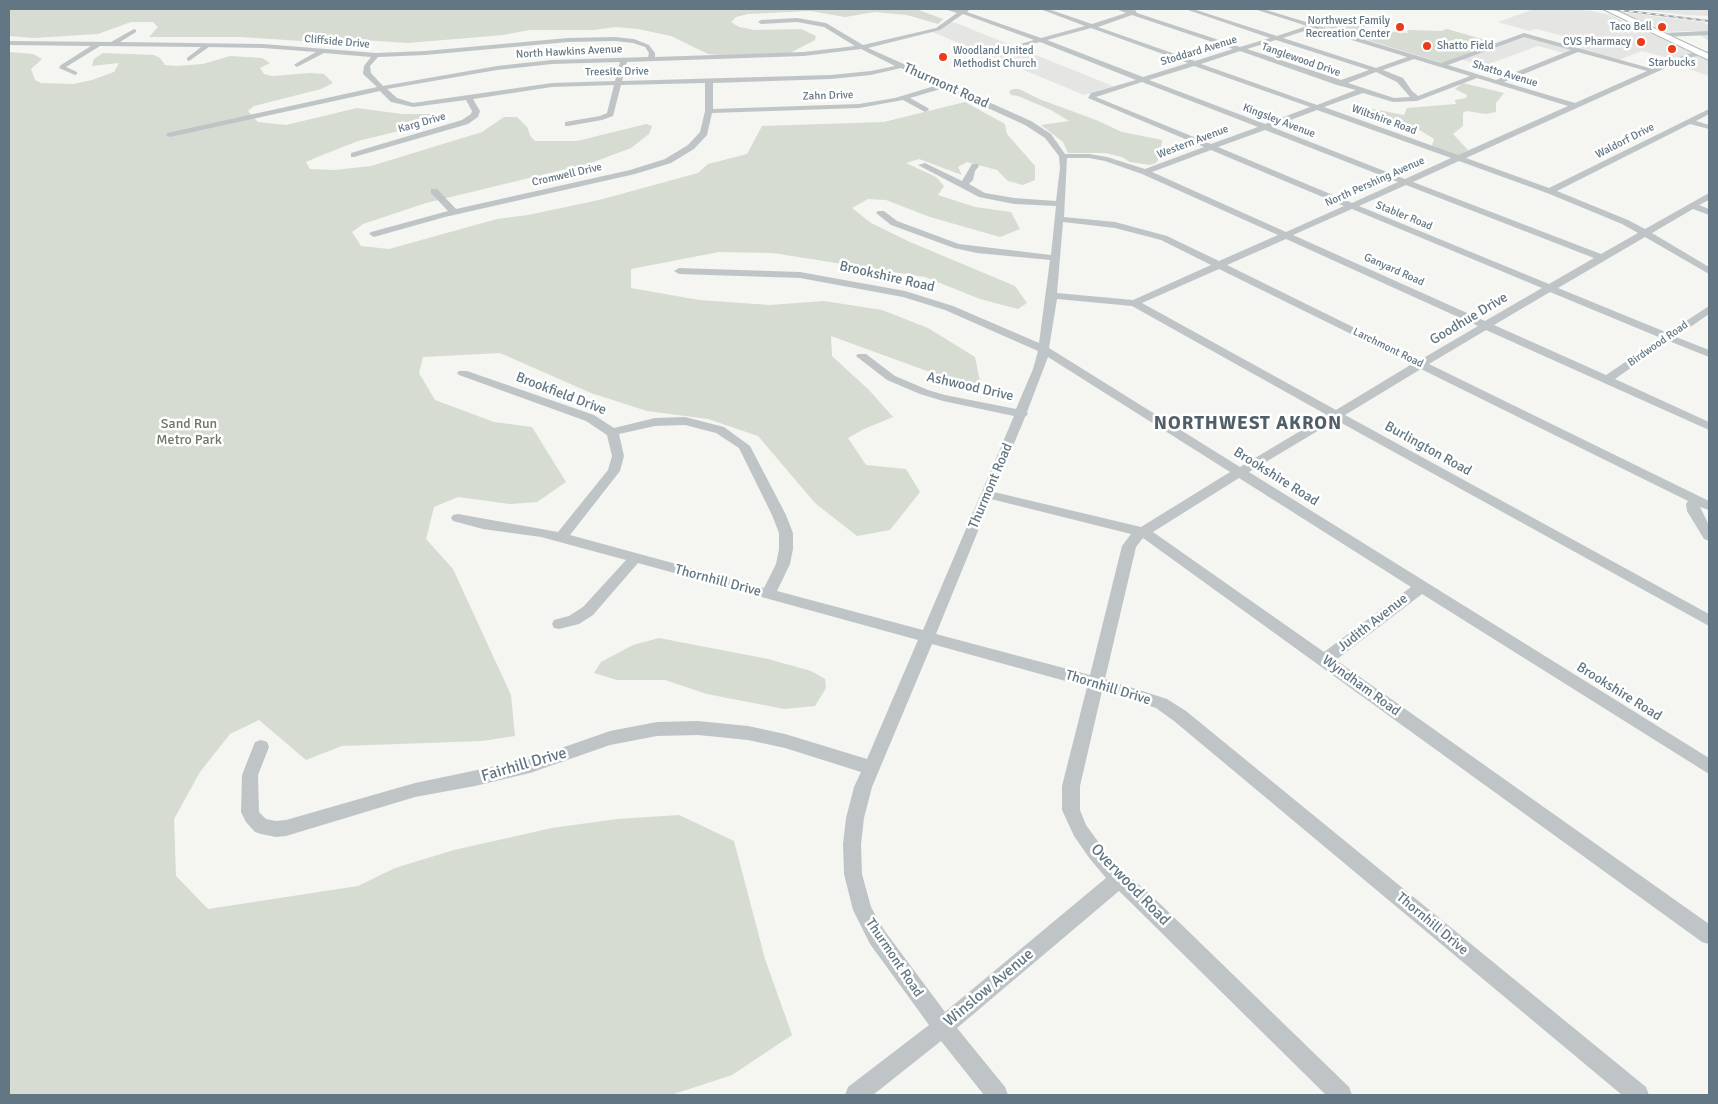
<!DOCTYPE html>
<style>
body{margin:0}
#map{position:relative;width:1718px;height:1104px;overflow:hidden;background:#f5f5f1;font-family:Signika,sans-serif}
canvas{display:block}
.frame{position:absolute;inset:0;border:10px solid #627783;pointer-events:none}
</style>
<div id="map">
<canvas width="1718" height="1104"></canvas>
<div class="frame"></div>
</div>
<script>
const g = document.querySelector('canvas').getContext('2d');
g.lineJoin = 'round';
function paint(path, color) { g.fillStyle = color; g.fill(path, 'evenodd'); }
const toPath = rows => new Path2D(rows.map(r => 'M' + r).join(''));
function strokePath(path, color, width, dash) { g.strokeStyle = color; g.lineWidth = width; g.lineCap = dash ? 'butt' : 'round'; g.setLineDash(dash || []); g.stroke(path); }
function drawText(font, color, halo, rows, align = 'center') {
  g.font = font + ' Signika,sans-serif'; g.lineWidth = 5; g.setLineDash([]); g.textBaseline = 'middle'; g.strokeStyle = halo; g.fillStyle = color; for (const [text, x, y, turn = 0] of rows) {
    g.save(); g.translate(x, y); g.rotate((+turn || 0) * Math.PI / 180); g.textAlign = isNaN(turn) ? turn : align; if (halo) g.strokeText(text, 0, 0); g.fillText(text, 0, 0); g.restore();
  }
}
paint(toPath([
 [1534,9,1572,9,1592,11,1611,15,1709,61,1709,76,1677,65,1673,59,1642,51,1619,60,1578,49,1590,43,1536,29,1529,31,1498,22],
 [1632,9,1709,9,1709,16,1687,15],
 [1621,12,1702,22,1709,25,1709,41,1693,31,1664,32],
 [951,22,956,23,1113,86,1084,95,930,31],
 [1524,36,1572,50,1564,53,1538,46,1483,66,1460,59]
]), '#e5e6e4');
paint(toPath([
 [9,9,916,9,943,19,938,24,907,15,875,12,845,17,810,11,748,14,736,17,731,22,739,27,755,30,801,29,816,36,815,40,790,53,721,55,708,54,671,36,638,29,615,27,594,30,530,30,503,35,408,43,346,39,301,41,240,37,149,37,158,27,153,22,131,22,98,34,34,38,9,36],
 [1354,16,1368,29,1385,29,1383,31,1408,33,1407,31,1410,30,1441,31,1447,29,1496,43,1442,63,1322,26],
 [9,52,33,54,42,59,31,69,35,80,41,83,73,84,92,80,114,72,119,63,92,66,94,59,103,53,154,55,160,58,165,65,176,66,203,64,230,56,262,58,270,63,260,68,264,74,272,76,310,73,324,74,333,83,321,89,254,106,248,111,258,122,286,125,357,108,402,114,438,114,420,126,358,141,315,158,306,162,310,169,335,170,371,166,482,132,504,117,517,117,527,127,531,137,535,141,577,141,646,124,652,126,649,134,631,148,591,163,426,203,363,224,352,232,361,246,389,249,497,219,528,215,599,200,698,173,708,164,747,154,762,126,884,122,965,102,1005,124,1007,134,1035,166,1035,180,1023,185,1008,181,997,170,967,162,958,167,962,175,919,159,906,163,936,177,944,186,938,195,975,207,1011,212,1020,229,1000,237,930,217,886,200,868,199,852,208,871,223,910,242,1015,286,1027,303,1018,309,980,299,925,277,773,253,719,252,631,269,631,288,699,300,770,305,824,301,882,310,928,328,975,357,980,381,971,387,831,336,832,356,869,390,893,417,864,429,848,438,866,465,906,469,920,492,890,530,857,536,815,503,758,436,708,419,647,411,591,393,500,353,423,357,419,373,435,400,494,422,532,427,566,482,537,502,510,504,458,497,434,507,426,539,453,569,511,695,515,736,482,741,342,746,306,760,259,720,230,734,200,772,174,819,176,876,208,909,358,886,395,868,454,850,552,828,617,819,679,815,734,841,765,959,792,1035,732,1075,671,1095,9,1095],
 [1463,83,1504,93,1496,103,1496,112,1486,114,1466,111,1463,113,1463,126,1453,134,1468,150,1459,156,1433,148,1432,145,1434,139,1415,127,1352,111,1356,107,1363,107,1404,115,1407,108,1456,104,1455,100,1466,98,1467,95,1455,89],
 [1014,89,1019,89,1039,99,1096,120,1122,132,1162,140,1160,157,1156,163,1150,165,1130,162,1122,157,1105,153,1068,153,1063,142,1041,125,1069,121,1051,110,1018,96,1011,95,1009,91],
 [659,638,768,659,811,671,825,679,826,688,815,706,784,709,707,694,665,680,617,680,594,673,601,662,633,645]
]), '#d6dcd1');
const major = toPath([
 [1603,9,1613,9,1709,54,1709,60,1603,9]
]);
strokePath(major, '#b3b8bb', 2);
paint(toPath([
 [944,9,970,9,967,12,1041,38,1085,26,1040,9,1048,9,1092,24,1126,13,1116,9,1135,10,1137,13,1240,47,1270,38,1185,9,1193,9,1277,36,1307,26,1254,9,1263,9,1441,63,1524,33,1653,69,1687,54,1709,51,1709,55,1690,57,1466,158,1549,188,1709,109,1709,114,1696,121,1709,125,1709,129,1690,124,1557,191,1628,220,1645,229,1709,193,1709,200,1699,205,1709,209,1709,215,1693,209,1652,233,1709,267,1709,274,1645,237,1558,288,1668,333,1709,306,1709,314,1676,337,1709,350,1709,357,1669,341,1615,379,1709,422,1709,430,1486,330,1429,364,1709,501,1709,510,1700,507,1709,525,1709,541,1704,539,1687,511,1686,504,1688,501,1421,369,1345,415,1709,614,1709,626,1336,420,1249,472,1709,758,1709,774,1422,594,1336,660,1709,924,1709,944,1702,942,1143,538,1136,547,1105,679,1167,699,1186,711,1646,1087,1649,1095,1622,1095,1174,721,1156,708,1102,691,1080,786,1080,810,1086,825,1102,847,1125,873,1151,895,1349,1087,1352,1095,1326,1095,1119,891,957,1028,1005,1087,1008,1095,984,1095,941,1041,873,1095,845,1095,848,1087,929,1025,870,944,853,910,844,874,843,844,846,818,854,787,861,772,785,748,748,740,698,735,657,736,610,745,530,773,475,786,415,797,286,836,276,837,261,834,255,832,246,822,241,812,242,775,255,742,261,740,267,742,269,747,258,775,259,812,266,819,276,821,286,820,415,783,530,759,610,731,657,722,698,721,748,726,785,734,867,759,918,640,638,563,593,615,579,624,559,629,554,628,552,624,554,620,569,616,583,607,626,560,541,537,483,529,453,521,451,518,453,515,458,514,558,532,608,470,612,456,607,435,586,421,459,375,457,373,459,371,467,371,594,415,614,428,655,418,685,417,724,427,750,446,786,515,793,533,793,549,790,564,777,591,923,630,1014,416,943,401,920,394,887,380,856,356,858,354,866,354,895,376,928,390,945,395,1016,409,1033,369,1038,351,945,310,903,297,800,278,679,274,674,271,679,268,800,272,905,291,953,306,1039,343,1050,260,977,253,954,248,891,225,876,213,878,211,884,211,897,221,959,244,1051,255,1056,206,1014,204,979,197,918,165,925,163,962,181,972,164,978,164,979,166,975,171,973,180,969,184,985,193,1014,198,1056,201,1060,168,1059,156,1045,138,1025,125,944,88,910,98,928,108,929,110,925,112,903,100,859,108,712,113,707,135,694,149,671,163,635,174,445,217,374,237,369,234,371,232,448,211,431,193,431,189,437,189,456,209,630,170,665,159,688,145,700,132,705,111,705,83,621,85,613,116,602,120,568,126,565,126,565,122,600,116,607,113,614,85,552,87,473,99,480,111,478,117,468,124,354,157,351,157,351,153,462,120,471,114,472,111,466,100,413,107,391,102,380,91,170,137,166,135,167,133,377,87,363,74,364,66,371,57,324,53,297,67,294,65,295,64,316,52,263,48,209,47,189,61,187,60,187,58,201,47,100,46,66,67,77,72,77,74,75,75,59,68,61,65,91,46,9,45,9,41,111,42,134,29,136,30,136,32,120,42,263,44,376,53,425,51,568,38,615,37,634,39,649,45,655,53,655,57,804,52,855,46,824,27,797,22,761,24,758,22,761,20,797,18,826,23,863,45,936,28,957,13,944,9],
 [963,14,1034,40,1017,45,1017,47,1040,42,1136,80,1091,93,1088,98,1204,147,1145,169,1107,157,1089,154,1065,154,1051,134,1031,121,868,48,940,30,963,14],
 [1132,15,1233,49,1195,61,1098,27,1132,15],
 [1091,28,1188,63,1143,77,1047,40,1091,28],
 [1313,28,1407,57,1376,68,1283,38,1313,28],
 [1524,37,1571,50,1496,80,1448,65,1524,37],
 [1276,40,1369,70,1341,80,1247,49,1276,40],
 [615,41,633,43,645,47,649,53,648,57,552,60,497,66,383,86,371,73,370,66,378,57,425,55,568,42,615,41],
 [861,49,895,66,871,71,831,75,622,81,627,62,804,56,861,49],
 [1240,51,1337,85,1356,90,1317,105,1201,64,1240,51],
 [1578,52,1647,71,1575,103,1504,82,1578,52],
 [1414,59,1470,76,1418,96,1412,91,1403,78,1383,70,1414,59],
 [620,62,615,81,552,83,413,103,397,98,387,89,497,70,552,64,620,62],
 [1194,66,1310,107,1265,124,1149,80,1194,66],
 [901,68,938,85,895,98,859,104,713,109,713,83,831,79,871,75,901,68],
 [1376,72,1397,82,1410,97,1394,98,1348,83,1376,72],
 [1477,78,1568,106,1458,155,1324,107,1363,93,1393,102,1417,101,1477,78],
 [1142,82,1258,127,1211,144,1096,97,1142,82],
 [1317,110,1451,158,1405,179,1272,127,1317,110],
 [1265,130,1398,182,1352,203,1218,147,1265,130],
 [1211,150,1344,206,1286,232,1152,172,1211,150],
 [1067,158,1089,158,1105,161,1142,174,1278,235,1219,261,1167,236,1115,222,1064,217,1067,158],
 [1459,161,1547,193,1622,224,1638,233,1601,254,1413,182,1459,161],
 [1406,185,1594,258,1549,284,1359,206,1406,185],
 [1352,209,1542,288,1485,321,1293,235,1352,209],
 [1063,222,1115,228,1161,240,1211,265,1133,300,1057,293,1063,222],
 [1286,239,1478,326,1420,360,1227,265,1286,239],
 [1219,269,1412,364,1336,410,1142,303,1219,269],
 [1550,292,1661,338,1606,375,1494,325,1550,292],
 [1057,299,1132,306,1327,415,1240,467,1049,348,1057,299],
 [1048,357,1230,472,1141,527,994,492,1025,417,1028,414,1027,412,1048,357],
 [685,425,716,433,739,448,772,515,779,533,779,549,776,564,764,588,570,535,620,471,624,456,619,434,655,426,685,425],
 [1239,478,1411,587,1324,652,1153,532,1239,478],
 [991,499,1131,534,1122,546,1090,675,936,634,991,499],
 [932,644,1087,687,1062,786,1062,810,1074,836,1090,859,1106,878,945,1012,884,930,871,907,862,874,861,844,864,818,872,787,932,644],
 [1709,31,1709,35,1663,37,1660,35,1663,33,1709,31]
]), '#bfc5c7');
paint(major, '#fff');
const rail = toPath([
 [1611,9,1709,21]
]);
strokePath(rail, '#a0a8ad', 2);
strokePath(rail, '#fff', 1, [4.5]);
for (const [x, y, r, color] of [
 [1400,27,5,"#ea3c1b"],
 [1662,27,5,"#ea3c1b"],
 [1641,42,5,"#ea3c1b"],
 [1427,46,5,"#ea3c1b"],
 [1672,49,5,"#ea3c1b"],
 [943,57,5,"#ea3c1b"]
]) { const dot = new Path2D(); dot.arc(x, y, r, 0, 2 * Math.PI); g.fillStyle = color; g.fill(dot); strokePath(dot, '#fff', 2); }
drawText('11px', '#627783', '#fff', [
 ["Northwest Family",1390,21],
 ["Recreation Center",1390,34],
 ["Taco Bell",1652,27],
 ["CVS Pharmacy",1631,42],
 ["Shatto Field",1437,46,"left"],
 ["Woodland United",953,51,"left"],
 ["Methodist Church",953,64,"left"],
 ["Starbucks",1672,63,"center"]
], 'right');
drawText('11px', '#627783', '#fff', [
 ["Cliffside Drive",337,42,5],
 ["Stoddard Avenue",1199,51,-17],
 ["North Hawkins Avenue",569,52,-3],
 ["Tanglewood Drive",1301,60,19],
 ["Treesite Drive",617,72,-1],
 ["Shatto Avenue",1505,74,17],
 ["Zahn Drive",828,96,-2],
 ["Wiltshire Road",1384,120,20],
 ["Kingsley Avenue",1279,121,21],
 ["Karg Drive",422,123,-16],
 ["Waldorf Drive",1625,141,-27],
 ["Western Avenue",1193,142,-21],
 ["Cromwell Drive",567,175,-13],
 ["North Pershing Avenue",1375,182,-24],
 ["Stabler Road",1404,216,22],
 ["Ganyard Road",1394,270,24],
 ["Birdwood Road",1658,344,-35],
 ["Larchmont Road",1388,348,26]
]);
drawText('14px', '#627783', '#fff', [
 ["Thurmont Road",946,86,24],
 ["Brookshire Road",887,277,13],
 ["Goodhue Drive",1469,319,-31],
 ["Ashwood Drive",970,387,13],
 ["Brookfield Drive",561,394,21],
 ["Burlington Road",1428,449,29],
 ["Brookshire Road",1276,477,32],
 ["Thurmont Road",991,486,-67],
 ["Thornhill Drive",718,581,15],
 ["Judith Avenue",1373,623,-38],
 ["Wyndham Road",1361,686,36],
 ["Thornhill Drive",1108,688,17],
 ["Brookshire Road",1619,692,32],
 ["Thornhill Drive",1432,924,40],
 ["Thurmont Road",894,958,56]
]);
drawText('14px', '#687a61', '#fff', [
 ["Sand Run",189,424],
 ["Metro Park",189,440]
]);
drawText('16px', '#627783', '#fff', [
 ["Fairhill Drive",524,765,-16],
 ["Overwood Road",1130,885,46],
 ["Winslow Avenue",989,988,-40]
]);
g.letterSpacing = '1px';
drawText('bold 19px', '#515f68', '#fff', [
 ["NORTHWEST AKRON",1248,424]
]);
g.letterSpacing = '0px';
</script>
